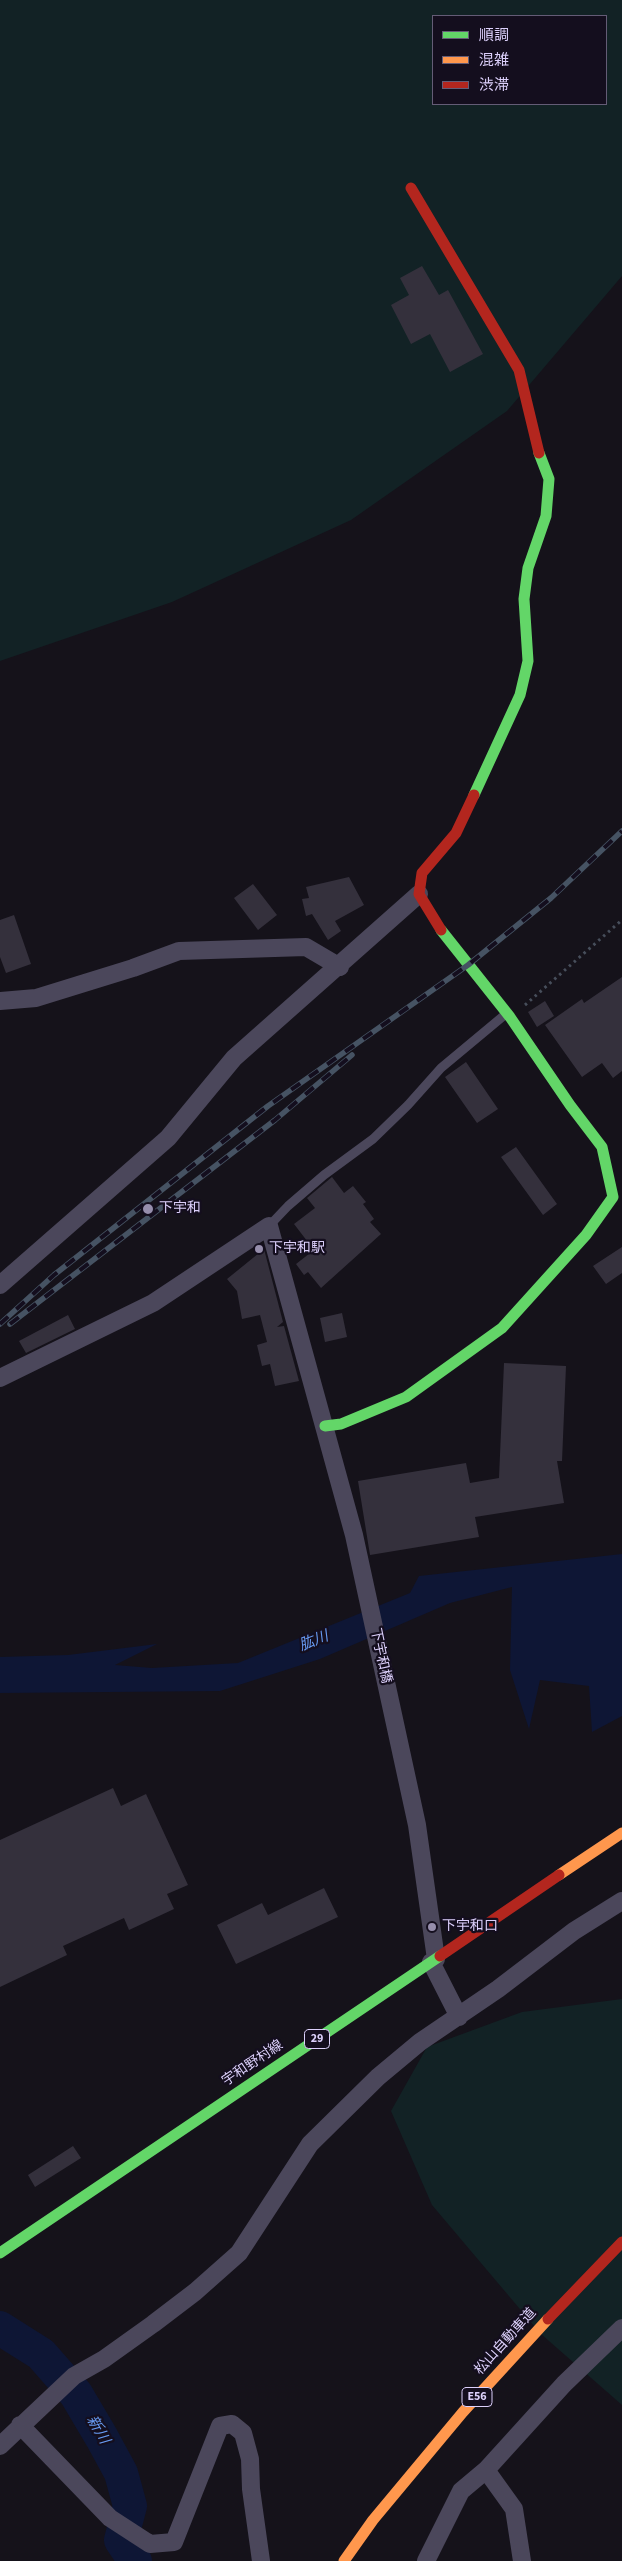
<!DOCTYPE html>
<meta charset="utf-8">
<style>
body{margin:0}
#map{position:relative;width:622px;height:2561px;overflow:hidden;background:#15121a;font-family:"Source Sans 3","Noto Sans JP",sans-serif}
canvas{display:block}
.legend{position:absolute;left:432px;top:15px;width:175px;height:90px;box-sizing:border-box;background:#140e1e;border:1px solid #645c76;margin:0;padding:6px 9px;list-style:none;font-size:15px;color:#dcd0fb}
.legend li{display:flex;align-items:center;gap:10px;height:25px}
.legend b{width:25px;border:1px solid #645c76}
</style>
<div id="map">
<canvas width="622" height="2561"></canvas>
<ul class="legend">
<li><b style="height:6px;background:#63d668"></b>順調</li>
<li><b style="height:6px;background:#ff974d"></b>混雑</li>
<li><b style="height:6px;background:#b3261e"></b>渋滞</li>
</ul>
</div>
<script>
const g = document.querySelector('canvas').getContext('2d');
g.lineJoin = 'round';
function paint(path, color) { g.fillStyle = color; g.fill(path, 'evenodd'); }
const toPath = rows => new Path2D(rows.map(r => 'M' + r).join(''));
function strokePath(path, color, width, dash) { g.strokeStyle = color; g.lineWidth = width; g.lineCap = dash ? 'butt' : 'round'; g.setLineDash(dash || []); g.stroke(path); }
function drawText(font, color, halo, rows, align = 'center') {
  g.font = font + ' "Source Sans 3","Noto Sans JP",sans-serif'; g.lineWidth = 4.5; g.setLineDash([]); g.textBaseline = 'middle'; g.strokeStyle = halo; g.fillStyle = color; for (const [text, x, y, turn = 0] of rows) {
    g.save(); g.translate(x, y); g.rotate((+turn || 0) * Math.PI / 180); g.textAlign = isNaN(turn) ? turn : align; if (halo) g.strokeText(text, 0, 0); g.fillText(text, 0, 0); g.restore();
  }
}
paint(toPath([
 [0,0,622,0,622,276,507,411,351,520,172,602,0,661],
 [433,16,606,16,606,104,433,104],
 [622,1999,622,2405,541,2334,432,2205,391,2111,427,2047,522,2012]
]), '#122225');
paint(toPath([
 [622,1554,622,1716,592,1732,589,1686,540,1680,529,1729,510,1670,512,1587,450,1603,320,1659,220,1691,0,1693,0,1657,68,1655,157,1644,115,1665,152,1668,238,1663,410,1593,419,1576]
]), '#0e1635');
strokePath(toPath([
 [0,2328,41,2354,76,2394,102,2438,121,2473,130,2506,121,2540,135,2561]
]), '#0e1635', 34);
paint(toPath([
 [422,266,439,295,448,290,483,354,450,372,430,334,411,344,391,305,409,295,400,278],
 [349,877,364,905,335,921,341,931,328,940,312,914,306,916,302,899,309,898,306,887],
 [253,884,277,915,258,930,234,898],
 [14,915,31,964,6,973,0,957,0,920],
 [622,977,622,1071,613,1078,602,1063,582,1077,545,1025,582,999,584,1003],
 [545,1001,554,1016,537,1027,528,1012],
 [466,1062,498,1109,477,1123,445,1077],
 [516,1147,557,1204,543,1215,501,1157],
 [332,1177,344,1193,353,1186,366,1202,363,1204,374,1219,370,1222,381,1234,321,1288,308,1272,304,1275,296,1264,314,1250,294,1224,315,1208,307,1198],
 [622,1247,622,1273,606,1284,593,1266],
 [264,1249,283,1322,277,1327,284,1326,299,1381,275,1386,270,1364,262,1366,257,1345,267,1342,260,1315,242,1319,237,1291,227,1279],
 [342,1313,347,1337,325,1342,320,1318],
 [68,1315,75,1329,26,1353,19,1341],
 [504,1363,566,1366,562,1461,557,1461,564,1503,475,1517,479,1537,370,1555,358,1481,466,1463,470,1483,499,1478],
 [113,1788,121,1806,146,1794,188,1885,167,1894,174,1909,129,1930,124,1918,63,1946,67,1955,0,1987,0,1840],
 [324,1888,338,1917,236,1964,217,1925,262,1903,268,1915],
 [73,2146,81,2158,35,2187,28,2175]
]), '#34303c');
strokePath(toPath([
 [525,1005,622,920]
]), '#474e5b', 3, [2.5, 4]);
strokePath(toPath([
 [269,1226,288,1206,324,1175,373,1139,408,1105,441,1068,507,1013]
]), '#4b475b', 9);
strokePath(toPath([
 [0,1001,36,998,133,968,179,951,306,947,340,967],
 [0,1285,168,1138,234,1058,419,894],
 [0,1378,153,1303,269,1226,354,1535,417,1825,436,1959],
 [431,1962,459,2017],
 [20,2425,110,2518,150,2544,174,2542,220,2426,232,2424,243,2433,250,2459,251,2489,261,2561],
 [0,2446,74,2376,104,2359,153,2324,195,2292,239,2253,310,2144,378,2077,420,2042,498,1989,574,1931,622,1901],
 [486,2470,514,2509,522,2561],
 [426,2561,461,2491,486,2470,564,2384,622,2328]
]), '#4b475b', 18);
strokePath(toPath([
 [474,795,520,695,528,661,524,599,528,568,546,516,549,479,539,453],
 [325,1426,341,1424,406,1397,502,1328,586,1235,613,1197,602,1147,570,1105,510,1017,441,930],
 [0,2253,440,1956]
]), '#63d668', 11);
strokePath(toPath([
 [559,1875,622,1833],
 [344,2561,373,2520,463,2412,548,2319]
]), '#ff974d', 11);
strokePath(toPath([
 [411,188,519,370,539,453],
 [441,930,419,894,422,873,456,833,474,795],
 [440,1956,559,1875],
 [548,2319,622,2242]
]), '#b3261e', 11);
const rail = toPath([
 [0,1324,54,1275,268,1106,468,965,551,898,622,831],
 [10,1324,275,1120,352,1055]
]);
strokePath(rail, '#465363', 5.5);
strokePath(rail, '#140e1e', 4, [11]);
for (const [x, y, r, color] of [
 [148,1209,6,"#968eac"],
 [259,1249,5,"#968eac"],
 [432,1927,5,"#968eac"]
]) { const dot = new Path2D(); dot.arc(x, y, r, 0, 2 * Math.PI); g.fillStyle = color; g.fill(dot); strokePath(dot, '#140e1e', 2); }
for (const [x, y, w] of [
 [317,2039,25],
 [477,2397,30]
]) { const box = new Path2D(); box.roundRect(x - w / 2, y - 9.5, w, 19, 4); g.fillStyle = '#140e1e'; g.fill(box); strokePath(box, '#dcd0fb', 1); }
drawText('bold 12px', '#dcd0fb', null, [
 ["29",317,2039],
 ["E56",477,2397]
]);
drawText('14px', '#dcd0fb', '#140e1e', [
 ["下宇和",159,1209],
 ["下宇和駅",269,1249],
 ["下宇和口",442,1927]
], 'left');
drawText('14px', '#dcd0fb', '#140e1e', [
 ["下宇和橋",380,1656,78],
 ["宇和野村線",253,2064,-34],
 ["松山自動車道",506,2342,-48]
]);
drawText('italic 15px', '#679af1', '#140e1e', [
 ["肱川",314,1642,-21],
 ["新川",97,2430,60]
]);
</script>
